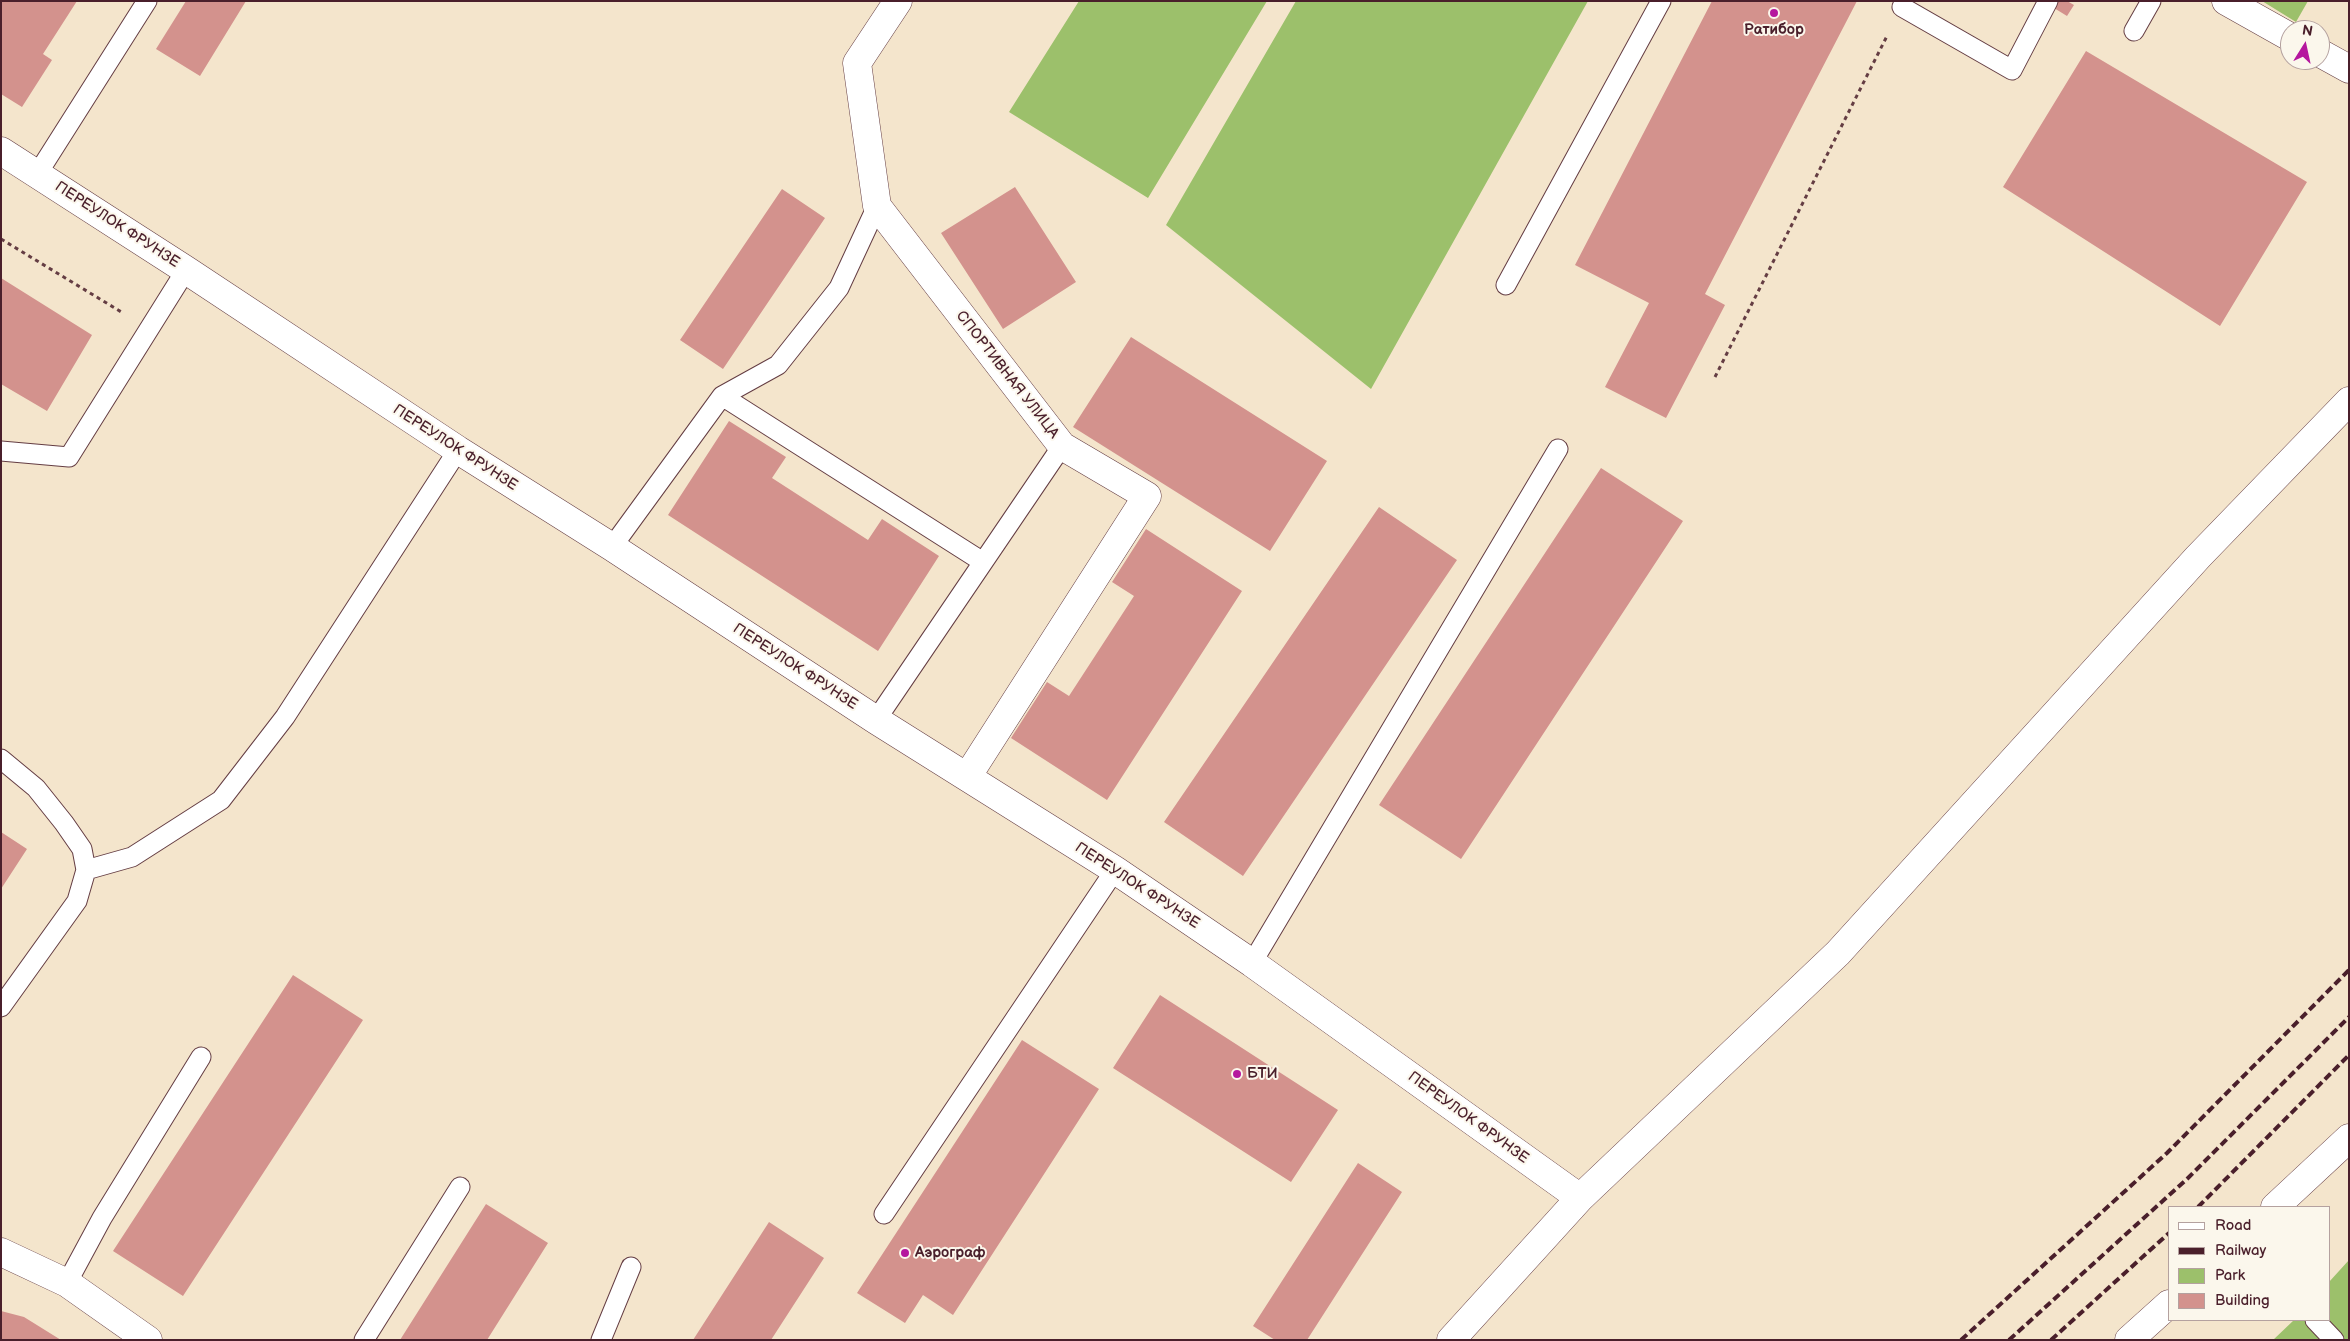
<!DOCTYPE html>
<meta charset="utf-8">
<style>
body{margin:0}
#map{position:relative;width:2350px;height:1341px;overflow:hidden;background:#f4e5cc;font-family:"Balsamiq Sans",sans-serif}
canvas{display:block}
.frame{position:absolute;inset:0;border:2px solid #4a1f2b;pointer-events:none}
.legend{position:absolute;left:2168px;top:1206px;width:162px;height:115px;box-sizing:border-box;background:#fbf7ec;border:1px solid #b4a19f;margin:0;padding:6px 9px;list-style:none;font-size:15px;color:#4a1f2b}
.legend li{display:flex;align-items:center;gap:10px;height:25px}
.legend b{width:25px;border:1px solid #b4a19f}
.north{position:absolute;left:2280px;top:20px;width:50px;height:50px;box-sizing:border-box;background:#fbf7ec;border:1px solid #b4a19f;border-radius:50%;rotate:10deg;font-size:14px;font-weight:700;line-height:20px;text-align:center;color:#4a1f2b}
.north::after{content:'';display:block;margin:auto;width:18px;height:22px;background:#b5179e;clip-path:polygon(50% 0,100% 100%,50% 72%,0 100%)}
</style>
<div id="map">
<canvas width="2350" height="1341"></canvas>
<div class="frame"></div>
<ul class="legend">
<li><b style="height:6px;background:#fff"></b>Road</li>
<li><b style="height:6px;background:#4a1f2b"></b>Railway</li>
<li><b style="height:14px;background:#9cc06b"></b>Park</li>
<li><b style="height:14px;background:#d3928d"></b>Building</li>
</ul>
<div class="north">N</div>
</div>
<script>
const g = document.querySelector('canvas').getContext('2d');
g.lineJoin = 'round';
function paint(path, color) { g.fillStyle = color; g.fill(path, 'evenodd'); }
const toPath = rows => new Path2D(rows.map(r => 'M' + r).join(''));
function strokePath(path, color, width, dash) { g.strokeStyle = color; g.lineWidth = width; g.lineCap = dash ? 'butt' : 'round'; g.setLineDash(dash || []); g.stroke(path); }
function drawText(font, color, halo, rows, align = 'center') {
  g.font = font + ' "Balsamiq Sans",sans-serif'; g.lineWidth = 4; g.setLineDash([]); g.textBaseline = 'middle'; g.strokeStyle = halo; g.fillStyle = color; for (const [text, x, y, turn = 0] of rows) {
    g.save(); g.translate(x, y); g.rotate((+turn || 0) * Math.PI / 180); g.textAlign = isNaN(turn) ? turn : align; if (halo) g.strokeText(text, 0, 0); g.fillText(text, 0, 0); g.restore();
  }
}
paint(toPath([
 [1079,1,1267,1,1148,198,1009,112],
 [1296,1,1588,1,1371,389,1166,225],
 [2262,1,2308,1,2296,22],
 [2349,1260,2349,1340,2273,1340,2294,1320,2329,1320,2329,1282]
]), '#9cc06b');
paint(toPath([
 [1,1,77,1,43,54,52,60,22,107,1,94],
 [186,1,246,1,200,76,156,49],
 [1712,1,1857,1,1705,294,1725,305,1666,418,1605,387,1649,303,1575,265],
 [2057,1,2067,1,2074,5,2067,16,2054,8],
 [2086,51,2307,182,2220,326,2003,187],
 [1015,187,1076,282,1003,329,941,233],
 [782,189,825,218,723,369,680,340],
 [1,278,92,335,47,411,1,384],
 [1131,337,1327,461,1270,551,1073,427],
 [729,421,786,457,772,478,868,540,882,519,939,556,878,651,668,515],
 [1601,468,1683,521,1461,859,1379,805],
 [1379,507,1457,560,1243,876,1164,822],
 [1146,529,1242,591,1107,800,1011,738,1047,682,1069,696,1134,596,1112,582],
 [1,832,27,849,1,889],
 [293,975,363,1020,183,1296,113,1251],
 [1160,995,1338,1110,1291,1182,1113,1068],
 [1022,1040,1099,1089,953,1315,923,1295,905,1323,857,1293],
 [1358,1163,1402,1192,1307,1340,1275,1340,1253,1326],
 [486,1204,548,1243,487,1340,400,1340],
 [769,1222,824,1258,771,1340,693,1340],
 [1,1311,24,1317,61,1340,1,1340]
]), '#d3928d');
const service = toPath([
 [1902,7,2012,70,2048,1],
 [2134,31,2151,1],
 [38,173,147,1],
 [1506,285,1661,1],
 [722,396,983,562],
 [1,451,69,457,186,270],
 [612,547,722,396,778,365,839,288,877,206],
 [876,720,1062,446],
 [1,759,36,788,64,823,82,849,86,870],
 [1252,963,1558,449],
 [1,1007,77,901,86,870,132,857,221,800,285,717,458,450],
 [884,1214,1115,870],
 [67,1283,102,1218,201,1057],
 [2315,1320,2334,1340],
 [364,1340,460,1187],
 [601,1340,631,1267]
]);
const minor = toPath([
 [898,1,857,63,877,206,1062,446,1147,496,967,777],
 [2226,1,2290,37],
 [2320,53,2349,69],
 [1,151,186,270,458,450,612,547,876,720,1115,870,1252,963,1580,1198],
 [2275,1207,2349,1138],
 [1,1252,67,1283,148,1340],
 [1451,1340,1580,1198,1838,953,2198,557,2349,401],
 [2129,1340,2169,1304]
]);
strokePath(service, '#643d43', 21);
strokePath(minor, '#643d43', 29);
strokePath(toPath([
 [1,239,123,313],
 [1715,377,1887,36]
]), '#643d43', 3, [4, 4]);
strokePath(service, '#fff', 19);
strokePath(minor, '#fff', 28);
strokePath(toPath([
 [2198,1207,2349,1055],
 [1961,1340,2167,1153,2349,970],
 [2009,1340,2187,1179,2349,1017],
 [2051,1340,2169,1233]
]), '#4a1f2b', 4, [8, 4]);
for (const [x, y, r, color] of [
 [1774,13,5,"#b5179e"],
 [1237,1074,5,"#b5179e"],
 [905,1253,5,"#b5179e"]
]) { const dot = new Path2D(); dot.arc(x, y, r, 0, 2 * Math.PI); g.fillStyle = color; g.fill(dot); strokePath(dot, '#fbf7ec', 2); }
drawText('bold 15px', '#4a1f2b', '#fbf7ec', [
 ["Ратибор",1774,30,"center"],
 ["БТИ",1247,1074],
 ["Аэрограф",915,1253]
], 'left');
drawText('15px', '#4a1f2b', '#fbf7ec', [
 ["ПЕРЕУЛОК ФРУНЗЕ",117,225,33],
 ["СПОРТИВНАЯ УЛИЦА",1007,375,52],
 ["ПЕРЕУЛОК ФРУНЗЕ",455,448,33],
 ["ПЕРЕУЛОК ФРУНЗЕ",795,667,33],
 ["ПЕРЕУЛОК ФРУНЗЕ",1137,886,33],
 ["ПЕРЕУЛОК ФРУНЗЕ",1468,1118,36]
]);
</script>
